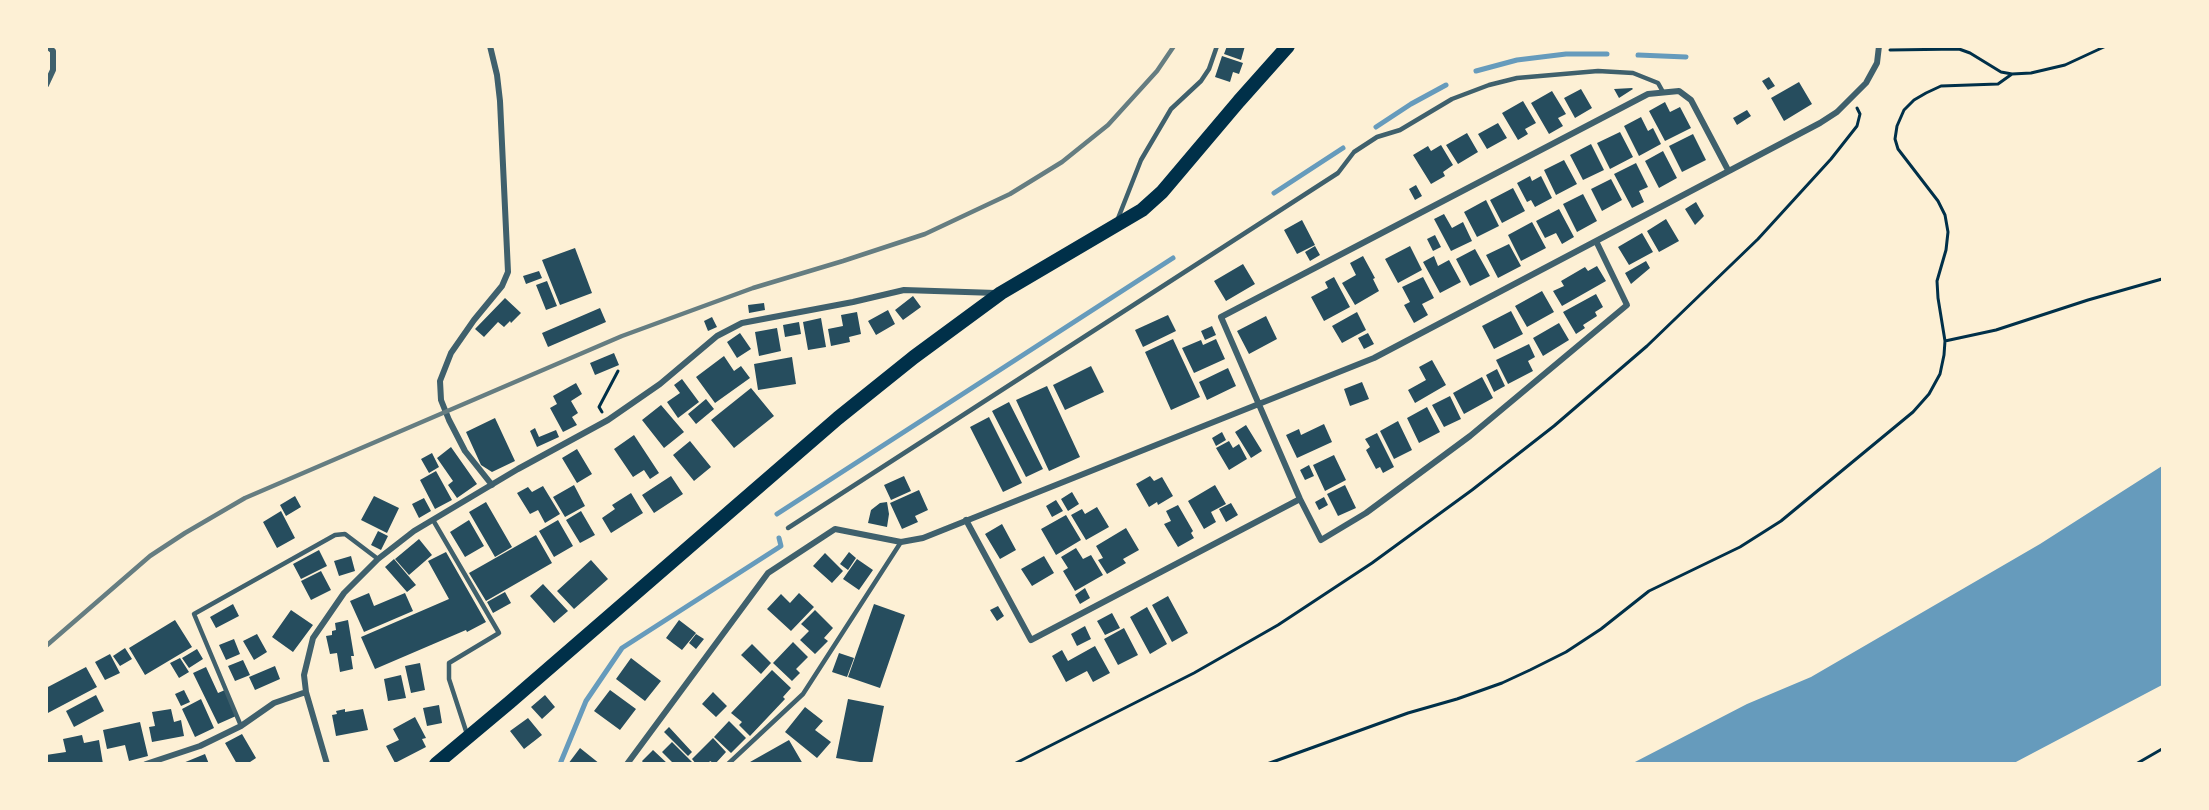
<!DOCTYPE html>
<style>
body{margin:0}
#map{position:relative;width:2209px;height:810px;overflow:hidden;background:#fdf0d5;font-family:"PT Sans Narrow",sans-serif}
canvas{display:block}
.frame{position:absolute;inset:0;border:48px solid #fdf0d5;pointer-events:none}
</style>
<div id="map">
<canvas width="2209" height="810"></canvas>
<div class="frame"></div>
</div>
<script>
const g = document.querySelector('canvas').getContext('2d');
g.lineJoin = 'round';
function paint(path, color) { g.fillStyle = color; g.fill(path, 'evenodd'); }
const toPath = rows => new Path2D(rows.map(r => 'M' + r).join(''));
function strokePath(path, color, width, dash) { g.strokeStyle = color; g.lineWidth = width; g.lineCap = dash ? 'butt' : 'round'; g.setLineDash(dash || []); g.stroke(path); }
paint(toPath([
 [2162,466,2162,685,2014,763,1633,763,1747,704,1811,677,2040,544]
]), '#669bbc');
strokePath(toPath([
 [1638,55,1686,57],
 [1476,71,1517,60,1566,54,1607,54],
 [1376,127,1411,104,1446,85],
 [1274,193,1343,148],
 [777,514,1173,258],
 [560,764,586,701,622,648,781,546,779,538]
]), '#669bbc', 5);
paint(toPath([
 [1227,46,1245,46,1241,60,1224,54],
 [1222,56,1243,63,1239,74,1233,72,1230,82,1215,77],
 [1769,77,1775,86,1768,90,1762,81],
 [1799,82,1812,104,1784,121,1771,98],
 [1632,88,1633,89,1619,98,1614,89],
 [1581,89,1592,108,1575,118,1564,98],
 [1552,91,1566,114,1558,118,1563,126,1549,134,1531,103],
 [1523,101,1536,123,1525,129,1528,134,1518,140,1502,113],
 [1665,102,1670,112,1680,107,1691,128,1665,141,1649,111],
 [1747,110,1751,116,1737,125,1733,118],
 [1641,117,1648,131,1653,128,1661,144,1639,156,1624,126],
 [1498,123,1507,138,1487,149,1478,134],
 [1620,132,1633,157,1610,169,1597,143],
 [1467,133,1478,152,1458,164,1446,145],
 [1693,134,1706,160,1682,172,1669,146],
 [1591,144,1604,170,1583,180,1570,155],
 [1441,145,1453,165,1443,172,1445,176,1431,184,1413,155,1428,146,1431,151],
 [1663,151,1677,178,1659,188,1645,161],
 [1564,160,1577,184,1556,195,1544,170],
 [1636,163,1648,187,1639,191,1644,202,1632,208,1614,174],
 [1530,176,1532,181,1541,176,1552,198,1535,207,1531,200,1527,202,1517,183],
 [1611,179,1622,200,1602,211,1591,189],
 [1416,185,1422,196,1415,200,1409,189],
 [1513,188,1525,211,1502,223,1490,200],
 [1583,194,1597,221,1577,232,1563,204],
 [1486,200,1499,226,1477,237,1464,212],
 [1696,202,1704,216,1695,225,1685,209],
 [1559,209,1574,237,1562,244,1556,233,1545,238,1536,221],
 [1444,214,1452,228,1463,222,1472,241,1451,251,1434,219],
 [1666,219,1679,241,1659,252,1647,231],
 [1302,220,1315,245,1297,254,1284,230],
 [1532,222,1546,248,1521,261,1508,235],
 [1642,233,1653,252,1629,265,1618,247],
 [1435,235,1441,247,1433,251,1427,239],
 [1509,244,1521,266,1498,278,1486,255],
 [1315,246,1320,255,1310,261,1305,252],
 [1410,246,1422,270,1398,283,1385,259],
 [575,248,592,293,560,305,542,260],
 [1475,249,1490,276,1470,286,1456,259],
 [1363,256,1375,278,1373,279,1379,291,1355,305,1342,283,1356,275,1350,263],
 [1434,256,1438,266,1449,260,1461,282,1440,293,1423,262],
 [1646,261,1650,268,1631,284,1625,273],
 [1243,264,1255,284,1226,301,1214,281],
 [1597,266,1606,281,1562,306,1553,291,1564,286,1561,281,1585,267,1588,271],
 [539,271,542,278,526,284,523,276],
 [1334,277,1350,307,1324,321,1311,297,1328,288,1325,282],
 [1423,277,1434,298,1422,304,1428,315,1414,323,1404,305,1410,302,1402,287],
 [547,281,557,306,546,310,536,285],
 [1542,291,1554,312,1527,327,1515,306],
 [1596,294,1603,307,1595,312,1597,316,1583,325,1585,328,1576,334,1563,312],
 [913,296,921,307,903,320,895,310],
 [505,298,521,313,511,323,510,321,504,327,498,322,484,337,475,329],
 [764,303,765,310,749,313,748,305],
 [600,308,606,322,548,347,542,333],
 [888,310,895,324,876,335,868,321],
 [1511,311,1523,334,1494,349,1482,326],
 [857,312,861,334,849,337,850,342,831,346,828,329,843,326,841,315],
 [1357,312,1366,330,1342,343,1332,326],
 [1168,315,1176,331,1143,347,1135,330],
 [1266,316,1277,339,1249,354,1237,331],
 [712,317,717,327,708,331,704,321],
 [821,318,826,347,808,350,803,322],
 [799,322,801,334,785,337,783,325],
 [1559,323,1569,340,1543,356,1533,338],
 [1212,326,1216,335,1205,340,1201,331],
 [777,328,781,351,759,356,755,332],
 [740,333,751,349,737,358,727,342],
 [1368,333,1374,344,1364,349,1358,338],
 [1173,339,1200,397,1171,410,1145,352],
 [1216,339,1225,359,1194,373,1182,348,1201,340,1203,345],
 [1529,344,1535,357,1528,361,1533,371,1508,384,1496,360],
 [614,353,619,365,595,375,590,363],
 [724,356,734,371,741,366,750,378,715,403,696,377],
 [792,357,796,384,758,390,754,364],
 [1432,360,1446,385,1415,403,1408,390,1426,380,1419,367],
 [1091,366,1104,392,1065,410,1053,385],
 [1228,368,1236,386,1207,400,1199,382],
 [1497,369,1505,386,1494,392,1486,375],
 [1482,377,1493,398,1464,414,1453,393],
 [682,379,699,402,678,418,667,402,680,393,674,385],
 [1362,382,1369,399,1350,406,1344,389],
 [576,383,582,394,571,401,578,413,572,417,577,425,563,432,550,408,557,404,553,396],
 [1047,386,1080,457,1049,471,1016,400],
 [751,388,774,416,734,448,711,420],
 [1450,396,1461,419,1444,427,1432,405],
 [706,399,714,409,696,424,688,414],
 [1009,402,1043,469,1026,477,992,411],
 [661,405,684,432,664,448,642,420],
 [1427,407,1440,432,1419,443,1407,418],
 [989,417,1022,483,1003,492,970,427],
 [495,418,515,461,492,472,481,465,466,432],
 [1398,421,1412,450,1394,459,1380,431],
 [1324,424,1332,442,1297,458,1286,435,1299,429,1301,435],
 [1246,425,1262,451,1251,458,1235,432],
 [535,428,539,437,556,430,559,437,537,447,530,431],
 [1222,432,1226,440,1216,446,1212,438],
 [1377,433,1394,467,1383,473,1380,467,1376,469,1366,450,1370,447,1365,439],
 [634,435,659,473,650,479,644,470,633,477,614,449],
 [690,441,711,467,694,481,673,455],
 [1229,441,1233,448,1239,444,1247,459,1229,470,1216,448],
 [451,447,477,484,457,498,448,485,453,481,437,458],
 [577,449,592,474,577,483,562,458],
 [432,453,439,467,429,473,421,459],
 [1334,455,1346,480,1325,491,1313,465],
 [1309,465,1314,476,1305,480,1300,470],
 [436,471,452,500,435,509,420,480],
 [671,476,683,494,654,513,642,495],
 [904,476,911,491,891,500,884,485],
 [1150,476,1154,481,1162,477,1173,496,1158,505,1157,502,1149,507,1136,484],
 [574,485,585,506,565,517,553,497],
 [1215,485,1226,504,1211,512,1216,522,1204,529,1188,501],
 [1345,485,1356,508,1338,516,1327,494],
 [543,486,560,514,545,523,538,510,530,514,517,493,528,487,532,492],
 [919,490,928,510,915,516,918,522,902,529,890,503],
 [1072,492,1079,504,1068,511,1061,499],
 [631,493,643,513,611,533,602,518,615,509,612,505],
 [295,496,301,507,286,516,280,505],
 [374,496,399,508,387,533,361,520],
 [1324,497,1328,505,1319,510,1315,502],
 [424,498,431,511,419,518,412,504],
 [1056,500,1063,511,1052,517,1046,506],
 [486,502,512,547,495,557,469,512],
 [887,502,889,514,887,527,868,523,871,510,880,503],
 [1231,503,1238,515,1226,522,1219,509],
 [1178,505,1193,531,1191,533,1194,538,1178,547,1164,524,1171,521,1166,511],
 [1097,507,1109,527,1086,540,1071,515,1082,509,1085,514],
 [281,511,295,538,277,548,263,522],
 [581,511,595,535,580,543,566,520],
 [1066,515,1081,540,1056,555,1041,529],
 [469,520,484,546,465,557,450,532],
 [558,520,573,546,554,557,539,531],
 [1002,524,1016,550,1000,559,985,534],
 [1126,528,1139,550,1123,559,1126,563,1107,574,1098,560,1103,558,1096,546],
 [378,531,388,536,381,550,371,545],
 [536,535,552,563,486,601,469,573],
 [419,539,432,555,409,575,395,559],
 [1076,548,1083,559,1091,555,1103,575,1075,591,1063,571,1068,568,1061,557],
 [319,550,327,566,301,579,293,564],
 [446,552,486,622,467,632,466,630,375,669,361,637,449,599,428,561],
 [849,552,856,558,848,570,840,564],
 [825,553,843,571,832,583,813,566],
 [351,556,355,571,339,576,334,561],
 [1044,556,1054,573,1032,586,1021,569],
 [394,559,416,585,407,592,385,567],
 [857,559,873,570,859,590,843,579],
 [591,560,608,579,574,609,557,591],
 [321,571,331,590,311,600,301,581],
 [543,584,568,611,554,623,530,596],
 [1085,588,1090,598,1080,604,1075,595],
 [505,592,511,603,493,613,487,602],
 [369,593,374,606,405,593,413,611,364,632,350,601],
 [799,593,814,607,791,631,767,609,781,594,790,603],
 [1168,596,1188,633,1172,642,1152,605],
 [233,604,239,616,216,628,210,617],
 [874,604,905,615,880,688,848,677],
 [998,606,1004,616,997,621,990,610],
 [1147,607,1167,644,1150,654,1130,617],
 [291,610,313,625,293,652,272,637],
 [815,610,833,628,824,638,828,641,815,654,800,640,809,631,801,624],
 [1112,613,1120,628,1105,635,1097,621],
 [175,620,192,647,145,675,129,648],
 [348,620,354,656,351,656,353,669,340,672,337,653,330,654,326,636,332,635,332,631,336,630,335,623],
 [679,620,696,633,682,650,666,638],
 [1085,626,1091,639,1077,646,1071,634],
 [1124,628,1138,655,1118,665,1104,639],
 [257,634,267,652,254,660,243,641],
 [696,634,704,639,696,649,689,643],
 [234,639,240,654,226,660,219,645],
 [793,642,808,657,796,669,800,673,792,681,773,663],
 [752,644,771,663,761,674,741,655],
 [1095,646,1110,673,1093,682,1087,671,1066,682,1052,656,1062,650,1068,661],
 [125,648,132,659,120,666,113,656],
 [197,649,203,659,189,668,182,658],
 [839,653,854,658,847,677,832,672],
 [110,654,120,673,105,680,95,662],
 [180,658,189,672,179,678,170,663],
 [631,658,661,681,645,701,616,679],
 [243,660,250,675,235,681,228,666],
 [420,663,425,690,411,693,405,666],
 [275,666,280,679,255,690,249,677],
 [86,667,97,687,46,714,46,688],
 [206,667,218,693,225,690,236,716,218,724,193,673],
 [772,670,791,688,783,697,785,699,750,736,739,725,742,722,731,713],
 [401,675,406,698,388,701,384,679],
 [184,690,190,702,181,706,175,694],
 [610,690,636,709,620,730,594,711],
 [713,692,727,706,716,717,702,704],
 [96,695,104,711,74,727,66,711],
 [545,695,555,707,542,719,531,707],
 [201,699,214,728,195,737,182,709],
 [848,699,884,706,872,764,836,758],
 [439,705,442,723,427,726,423,708],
 [805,707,823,721,815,730,831,742,817,758,785,732],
 [171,709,174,722,181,720,184,736,152,742,149,727,155,726,152,712],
 [345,709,345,712,363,709,368,730,336,736,332,715,337,714,336,711],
 [415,717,426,738,422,739,426,747,395,763,386,746,399,740,393,729],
 [528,718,542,735,524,749,510,731],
 [729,721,746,738,731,753,714,737],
 [140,722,148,756,129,761,125,745,107,749,103,730],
 [669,727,692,752,688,756,664,732],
 [242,734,256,758,247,764,237,764,225,743],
 [82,735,84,743,99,740,103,764,46,764,46,755,66,752,63,739],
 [713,738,726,752,715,764,710,761,708,764,696,764,692,759],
 [789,740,803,764,751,764,750,762],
 [672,742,694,764,674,764,662,752],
 [580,748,600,764,568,764],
 [653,750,668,764,644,764,642,761],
 [205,754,209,764,183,764,183,763]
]), '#264d5e');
strokePath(toPath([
 [1890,50,1959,49,1970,53,2001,72,2012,74,2031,73,2065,65,2106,46],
 [1945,341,1996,330,2088,300,2162,279],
 [602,412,599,407,618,371],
 [1014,764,1194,673,1278,625,1372,563,1472,490,1554,426,1647,346,1758,239,1831,159,1857,126,1860,114,1857,108],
 [1267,764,1408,713,1457,699,1502,683,1530,670,1566,652,1601,629,1649,591,1740,547,1781,521,1913,412,1929,394,1940,374,1944,355,1945,341,1938,298,1937,281,1946,250,1948,232,1945,215,1938,201,1898,149,1895,139,1897,126,1904,110,1914,100,1926,93,1941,86,1998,84,2012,74],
 [2136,764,2162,749]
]), '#003049', 3);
strokePath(toPath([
 [1117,221,1141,160,1171,109,1201,81,1209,69,1217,46],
 [433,520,499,633,449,663,449,679,467,734],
 [788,528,1338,173,1354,152,1377,137,1400,130,1452,99,1489,85,1517,78,1598,71,1633,73,1658,83,1663,92],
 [241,726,194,614,335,535,345,534,378,559],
 [728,764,803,694,901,542]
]), '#3f606c', 4.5);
strokePath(toPath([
 [490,46,497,75,500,101,508,272,502,286,474,320,451,353,440,381,441,400,449,420,465,451,492,485],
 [46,85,53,70,53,51,47,46],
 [1596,241,1627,305,1470,436,1366,513,1321,540,1300,499,1221,317,1648,94,1679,91,1691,100,1728,170],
 [966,520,1031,640,1300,499],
 [306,692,327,764],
 [146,764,200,746,241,726,274,703,306,692,304,675,313,638,344,593,378,559,414,531,518,469,608,420,660,384,717,336,742,323,853,302,904,290,996,293],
 [627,764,768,573,835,529,901,542,923,538,1374,358,1820,123,1837,112,1866,83,1877,63,1879,46]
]), '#3f606c', 6);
strokePath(toPath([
 [436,764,510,702,838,418,914,357,1001,293,1142,210,1162,192,1239,101,1288,46]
]), '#003049', 14);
strokePath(toPath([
 [46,646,150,556,185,533,245,498,622,336,753,288,843,261,925,234,1010,194,1062,162,1108,125,1157,71,1174,46]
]), '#657d81', 4.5);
</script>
